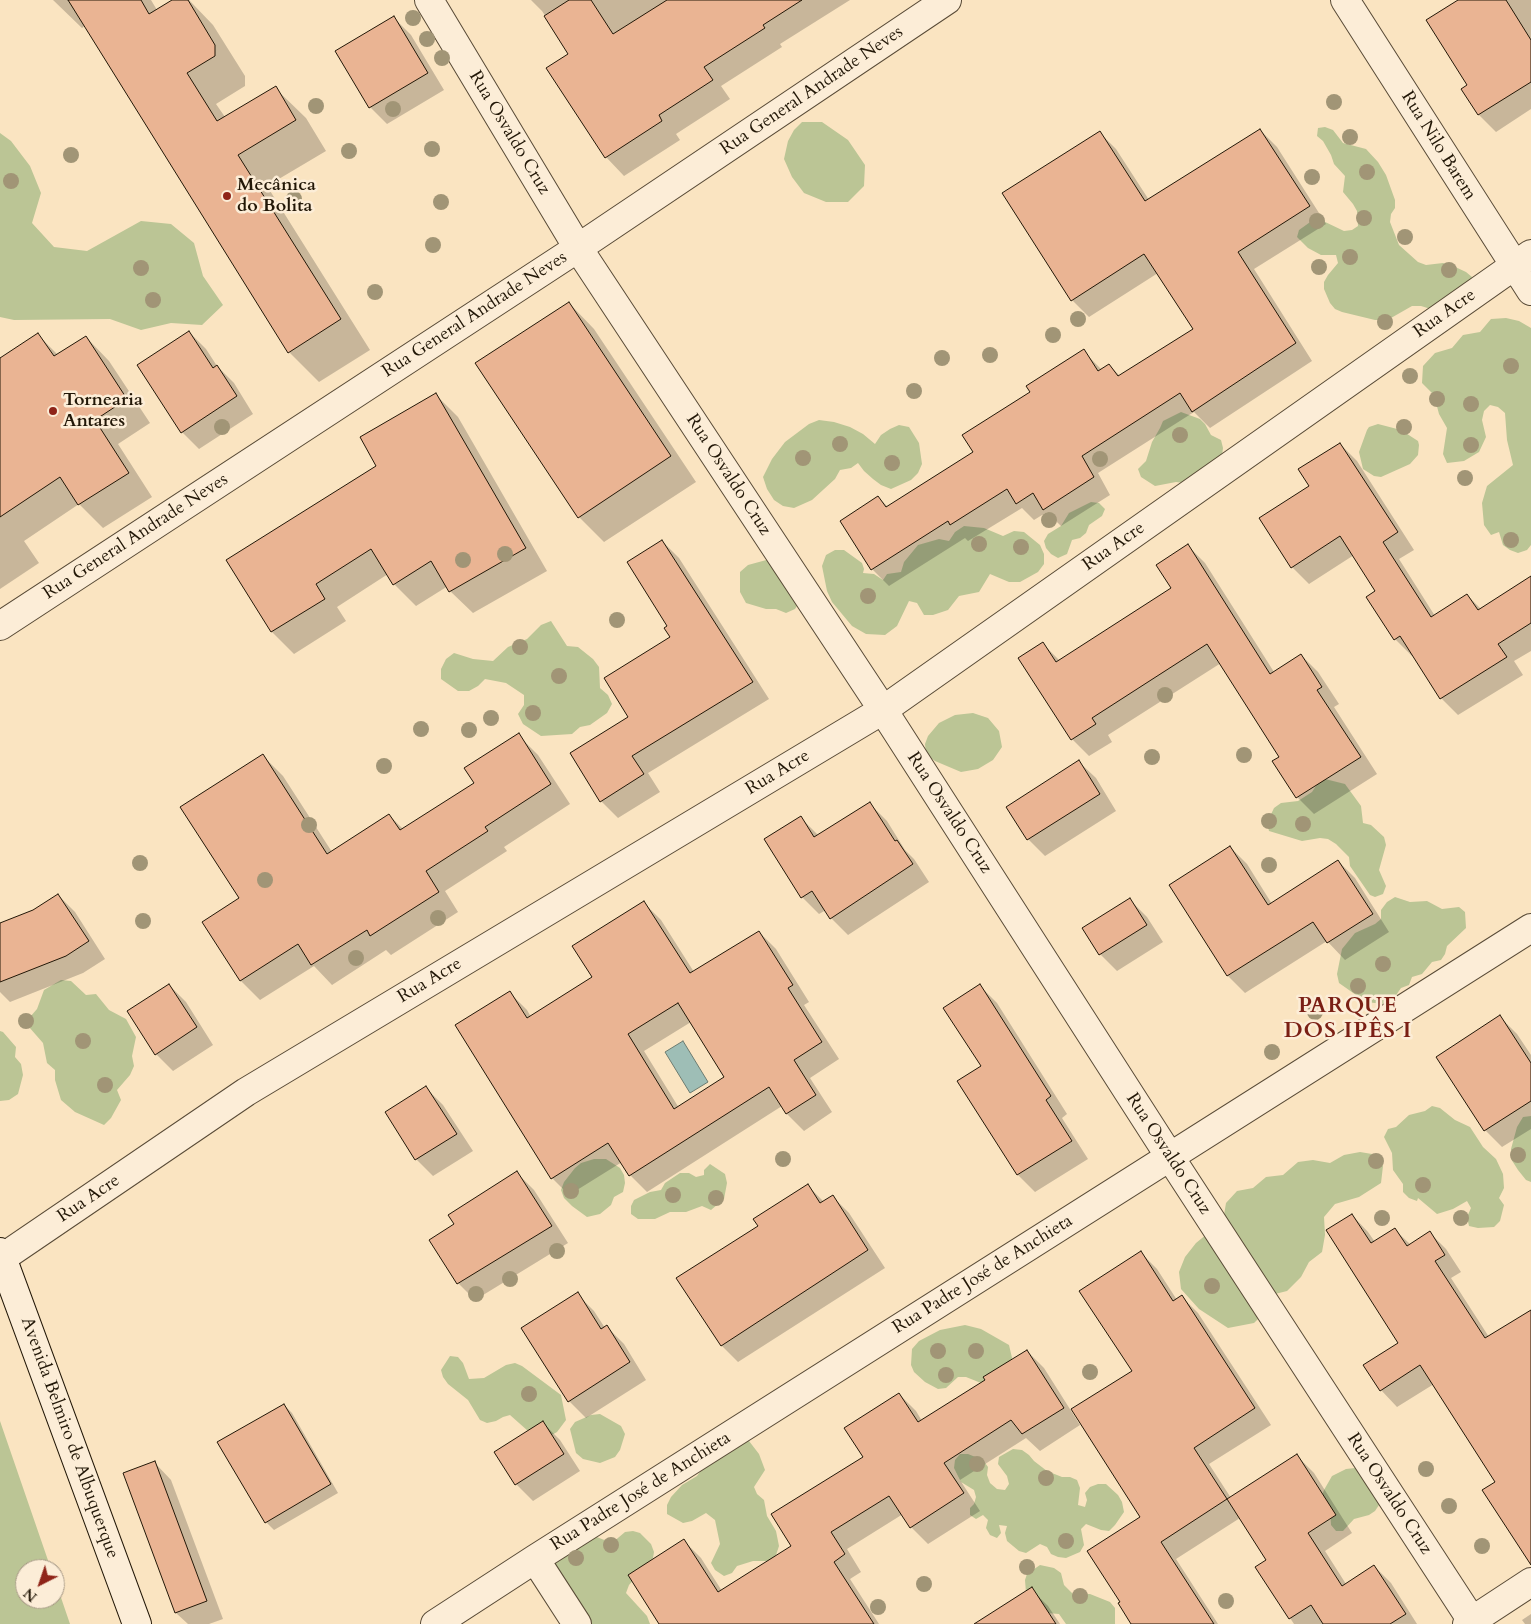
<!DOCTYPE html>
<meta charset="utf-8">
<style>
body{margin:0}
#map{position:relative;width:1531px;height:1624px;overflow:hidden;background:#fae4c1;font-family:Cardo,serif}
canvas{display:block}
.north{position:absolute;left:15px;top:1559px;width:50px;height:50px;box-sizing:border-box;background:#fcedd7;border:1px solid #a59784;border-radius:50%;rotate:221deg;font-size:14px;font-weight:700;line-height:20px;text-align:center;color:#221707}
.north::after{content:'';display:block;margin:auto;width:18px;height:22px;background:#8f2418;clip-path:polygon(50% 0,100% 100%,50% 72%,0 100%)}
</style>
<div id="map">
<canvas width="1531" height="1624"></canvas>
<div class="north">N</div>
</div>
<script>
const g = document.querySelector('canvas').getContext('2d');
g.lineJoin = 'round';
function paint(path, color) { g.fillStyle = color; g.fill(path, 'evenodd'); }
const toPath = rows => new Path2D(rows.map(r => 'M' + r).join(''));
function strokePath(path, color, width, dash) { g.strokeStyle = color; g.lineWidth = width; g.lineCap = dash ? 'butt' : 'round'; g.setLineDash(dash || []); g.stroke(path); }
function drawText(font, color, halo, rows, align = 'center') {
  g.font = font + ' Cardo,serif'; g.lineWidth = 5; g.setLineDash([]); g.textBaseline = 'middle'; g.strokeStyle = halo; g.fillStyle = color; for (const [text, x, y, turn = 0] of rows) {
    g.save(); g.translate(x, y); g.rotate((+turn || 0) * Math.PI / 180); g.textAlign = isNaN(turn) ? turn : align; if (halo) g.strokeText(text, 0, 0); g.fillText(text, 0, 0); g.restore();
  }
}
paint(toPath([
 [802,122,822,122,848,140,865,165,864,186,848,202,826,202,804,193,792,177,784,159,788,141,794,130],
 [1325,127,1333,130,1343,143,1366,149,1378,162,1386,175,1395,200,1395,208,1391,214,1390,222,1399,245,1418,262,1426,265,1443,263,1451,265,1466,272,1472,277,1471,285,1444,313,1421,306,1412,306,1391,318,1384,320,1375,320,1342,312,1335,309,1330,303,1324,289,1324,282,1328,275,1338,263,1336,255,1321,255,1308,248,1297,237,1299,230,1313,220,1321,220,1344,231,1352,230,1358,226,1357,211,1353,204,1343,192,1345,176,1334,164,1331,155,1323,141,1317,136,1318,128],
 [0,133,11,141,30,166,41,193,32,223,54,247,87,251,141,221,171,224,194,243,203,276,223,305,202,325,171,323,141,330,110,319,14,320,0,317],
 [1506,318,1519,321,1531,328,1531,545,1527,550,1518,553,1510,550,1503,545,1499,532,1491,535,1484,525,1482,503,1487,486,1513,465,1507,440,1505,413,1498,407,1490,405,1484,411,1482,420,1486,437,1479,452,1464,461,1447,463,1443,454,1447,428,1439,414,1434,395,1422,383,1423,366,1435,353,1452,348,1463,335,1480,332,1491,319],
 [1181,412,1200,419,1205,424,1211,435,1221,440,1223,448,1221,464,1192,484,1176,482,1155,486,1141,477,1138,469,1146,461,1152,442,1160,428,1163,421],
 [819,420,834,422,850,427,863,434,875,444,881,435,890,429,899,425,909,427,919,443,922,464,918,473,911,480,891,489,881,485,873,479,864,471,858,463,851,468,840,470,835,479,812,500,794,508,783,506,774,500,767,489,763,477,772,459,785,442,809,424],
 [1378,424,1401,430,1418,441,1419,445,1418,455,1410,464,1381,477,1374,476,1363,469,1359,452,1367,430,1369,427],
 [1091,502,1099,503,1105,509,1102,516,1089,525,1086,533,1080,538,1072,540,1067,554,1058,558,1051,554,1046,548,1044,541,1048,534,1061,526,1069,513],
 [964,526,984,528,1003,536,1014,531,1024,532,1040,545,1044,554,1044,564,1038,572,1020,582,1009,582,990,574,979,592,959,596,948,610,933,615,924,615,917,603,909,601,897,626,885,635,866,634,852,626,832,602,827,591,822,566,826,555,835,550,844,550,862,563,864,569,863,573,874,574,883,580,887,574,901,572,904,562,918,545,939,539,949,541,955,532],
 [770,559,801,600,795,609,786,613,776,609,766,609,746,603,740,592,740,572,748,565],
 [551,621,567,646,578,647,593,659,599,667,600,688,608,695,612,704,607,713,590,725,580,727,572,734,541,736,523,724,518,714,524,705,524,695,506,683,485,679,478,686,469,691,458,691,441,679,441,669,446,659,454,653,473,659,493,661,508,647,527,639,541,625],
 [973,713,988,718,999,731,1002,747,993,760,978,769,961,772,935,761,926,754,925,744,928,736,939,723,955,715],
 [1321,778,1345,784,1361,806,1363,823,1371,825,1384,837,1386,845,1379,870,1386,886,1383,894,1375,897,1370,895,1350,866,1349,857,1336,844,1328,839,1320,838,1302,841,1269,831,1267,823,1274,808,1281,803,1298,801,1312,792],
 [1395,897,1410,902,1427,901,1442,909,1459,907,1465,912,1466,928,1447,946,1445,954,1441,960,1432,962,1422,974,1412,977,1409,985,1401,988,1392,1001,1384,1004,1366,1002,1339,983,1337,974,1342,949,1355,933,1375,924,1381,919,1381,910,1387,902],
 [61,980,71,981,86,995,96,994,109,1010,126,1019,136,1037,132,1056,134,1066,130,1075,117,1090,121,1100,111,1118,104,1125,75,1112,61,1100,55,1080,55,1070,47,1063,43,1043,29,1027,30,1017,37,1009,44,990],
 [0,1031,3,1032,16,1047,15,1057,21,1064,23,1075,18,1094,9,1100,0,1101],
 [1432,1106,1440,1108,1455,1120,1470,1127,1483,1147,1496,1159,1503,1174,1504,1188,1499,1198,1504,1205,1500,1221,1494,1227,1478,1228,1469,1226,1467,1217,1471,1208,1467,1201,1453,1209,1437,1214,1418,1198,1417,1201,1409,1198,1403,1192,1403,1184,1393,1170,1392,1153,1384,1137,1388,1129,1396,1127,1409,1115,1425,1111],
 [1531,1116,1531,1182,1526,1180,1518,1170,1511,1159,1511,1149,1517,1127,1523,1117],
 [1360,1152,1378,1155,1383,1166,1381,1183,1359,1197,1335,1204,1324,1217,1325,1235,1322,1252,1309,1262,1301,1277,1287,1291,1271,1295,1264,1313,1254,1323,1228,1328,1199,1309,1181,1289,1179,1272,1185,1257,1196,1243,1223,1221,1226,1203,1237,1191,1253,1188,1266,1177,1283,1175,1298,1162,1313,1160,1330,1163,1344,1155],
 [594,1159,606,1159,620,1168,624,1175,625,1183,623,1192,614,1197,611,1205,600,1214,587,1217,572,1206,564,1198,561,1190,564,1182,575,1168,581,1163],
 [710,1164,725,1174,727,1183,724,1199,711,1210,702,1206,686,1212,670,1212,655,1219,638,1219,631,1214,631,1206,634,1200,650,1192,661,1190,665,1183,680,1173,689,1173,696,1177,704,1175,704,1170],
 [965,1325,981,1329,1009,1345,1013,1362,981,1383,966,1377,958,1377,946,1388,938,1389,925,1382,914,1372,911,1365,912,1349,919,1341,940,1330],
 [450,1356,458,1357,463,1363,469,1379,484,1378,506,1365,515,1363,522,1366,561,1395,566,1420,557,1432,550,1436,528,1431,510,1415,503,1417,496,1421,487,1423,480,1420,468,1400,448,1384,443,1377,441,1370],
 [600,1414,621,1426,625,1434,620,1450,615,1457,600,1463,583,1459,576,1453,570,1429,575,1422,591,1415],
 [0,1421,51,1569,25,1569,25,1599,55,1599,55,1580,70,1624,0,1624],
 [740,1441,749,1441,759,1454,765,1470,754,1487,757,1494,764,1500,767,1516,776,1531,779,1546,776,1555,770,1561,753,1561,737,1566,732,1573,724,1576,715,1570,711,1563,720,1544,715,1520,706,1513,692,1521,683,1523,667,1514,667,1505,671,1497,682,1485,697,1476,702,1469],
 [1013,1449,1022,1450,1029,1455,1034,1461,1047,1471,1062,1477,1070,1477,1077,1480,1080,1488,1078,1505,1085,1507,1087,1500,1085,1493,1090,1487,1098,1484,1106,1484,1118,1495,1122,1502,1124,1512,1115,1525,1109,1531,1101,1530,1086,1524,1081,1529,1084,1545,1080,1552,1066,1558,1058,1557,1051,1554,1047,1547,1040,1544,1026,1553,1019,1551,1007,1541,1005,1533,1007,1526,999,1525,1001,1533,997,1538,990,1535,986,1528,988,1520,983,1515,976,1519,970,1515,970,1508,974,1504,976,1497,974,1490,961,1482,954,1468,955,1460,960,1454,968,1454,983,1460,988,1467,987,1475,990,1483,997,1489,1005,1490,1009,1484,1007,1476,998,1464,999,1457],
 [1355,1468,1363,1470,1380,1497,1379,1505,1375,1511,1369,1515,1354,1519,1343,1531,1336,1531,1331,1525,1330,1510,1321,1498,1324,1490,1332,1476,1346,1469],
 [633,1531,640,1533,651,1544,654,1552,653,1558,629,1585,626,1593,647,1616,650,1624,589,1624,586,1610,578,1609,549,1589,556,1554,589,1534,612,1543,625,1532],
 [1040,1565,1054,1568,1061,1573,1064,1585,1073,1594,1090,1594,1110,1602,1115,1608,1115,1624,1066,1624,1059,1614,1047,1613,1026,1593,1025,1580,1027,1574]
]), '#bbc595');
const water = toPath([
 [683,1041,708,1082,690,1093,665,1052,683,1041]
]);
paint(water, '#9ebeb6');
strokePath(water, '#6c7b70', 1);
paint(toPath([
 [53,0,151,0,157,10,174,0,189,0,213,25,245,76,245,86,216,104,225,117,275,88,306,118,326,151,267,186,370,350,319,382,289,352,85,26,82,28],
 [531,0,850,0,780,44,782,47,721,86,730,99,676,134,680,140,624,176,606,157,570,54,542,11],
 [1460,0,1531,0,1531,109,1496,132,1479,115,1463,90,1469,86],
 [394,18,411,35,444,90,387,124,370,107],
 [1260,130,1277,147,1326,224,1254,269,1312,361,1210,428,1194,412,1098,473,1110,495,1061,526,1047,512,1034,520,1022,508,968,541,965,538,889,586,872,569,878,497,888,507,975,452,1032,392,1083,351,1102,370,1109,365,1120,376,1195,329,1158,273,1089,317,1072,300,1004,194,1099,132,1116,149,1149,200],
 [569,303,594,329,696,482,604,542,579,517],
 [189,332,206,349,217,366,234,383,253,414,199,449,182,432,138,365],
 [38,335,58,355,86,337,109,361,150,423,118,444,152,497,103,528,79,504,24,541,39,563,0,589,0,360],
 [436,395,458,417,547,571,473,613,450,591,448,586,416,606,394,584,388,574,337,607,346,621,294,654,272,632,227,561,378,466],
 [1340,444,1357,461,1414,550,1399,559,1435,616,1467,595,1481,609,1531,578,1531,651,1514,661,1523,675,1458,715,1441,698,1414,655,1412,656,1395,639,1377,591,1354,555,1309,584,1292,567,1311,487],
 [662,541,679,558,769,699,648,773,660,792,618,818,601,801,629,717,672,638,669,626],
 [1188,546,1205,563,1274,672,1301,655,1318,672,1339,704,1334,707,1377,774,1314,814,1297,797,1274,761,1280,757,1221,663,1108,735,1112,742,1089,756,1072,739,1020,658,1043,644,1060,661,1173,589],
 [518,735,538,755,570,804,504,847,507,851,445,891,458,912,391,955,386,950,332,985,314,966,260,1000,240,980,241,898,263,756,283,776,332,852,389,815,403,829,476,783],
 [1079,762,1096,778,1116,811,1045,856,1028,839],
 [870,804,887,821,905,850,914,859,929,882,848,935,831,918,826,910,819,914,802,897,766,839,801,818,818,835],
 [1230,847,1247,864,1272,904,1338,861,1355,878,1389,932,1345,960,1327,941,1245,993,1228,976,1170,885],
 [58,895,75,912,105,959,83,973,10,1002,0,992,0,924,34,911],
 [1130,900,1147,917,1163,942,1117,971,1100,954,1084,929],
 [644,903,661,920,694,972,759,932,776,949,809,1002,804,1005,839,1059,810,1078,832,1112,804,1131,787,1114,782,1106,647,1192,630,1175,622,1162,569,1195,552,1178,510,993,527,1010,531,1017,594,977],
 [691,1022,726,1078,679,1108,644,1051],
 [169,985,186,1002,213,1045,173,1071,156,1054],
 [980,986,997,1003,1067,1114,1062,1118,1088,1159,1035,1192,1018,1175,958,1081,983,1066],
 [1500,1017,1517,1034,1531,1055,1531,1129,1502,1147,1485,1130],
 [426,1088,443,1105,473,1151,433,1176,416,1159],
 [517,1173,534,1190,568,1243,475,1300,458,1283,431,1240,455,1225],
 [808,1186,824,1202,832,1196,849,1213,885,1268,738,1362,721,1345,759,1226],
 [1352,1215,1368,1232,1375,1242,1395,1230,1411,1245,1430,1233,1446,1249,1461,1272,1451,1278,1489,1337,1531,1311,1531,1556,1497,1482,1434,1384,1397,1407,1381,1390,1400,1343],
 [1141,1253,1157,1269,1177,1300,1182,1297,1198,1313,1271,1425,1209,1464,1231,1498,1297,1456,1314,1473,1352,1533,1325,1551,1346,1584,1374,1566,1391,1583,1417,1624,1294,1624,1257,1568,1268,1561,1240,1518,1176,1559,1218,1624,1132,1624,1142,1518,1133,1372],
 [577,1294,594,1311,605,1328,607,1327,624,1344,646,1380,586,1418,569,1401],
 [1027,1351,1044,1368,1080,1425,1040,1451,1026,1438,960,1480,980,1511,928,1544,911,1527,903,1514,847,1549,861,1572,850,1579,879,1624,661,1624,684,1541,701,1558,722,1591,793,1546,865,1457,899,1394,916,1411,922,1421,986,1380],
 [284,1405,292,1413,338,1493,274,1530,266,1522],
 [543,1423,560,1440,580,1471,533,1501,516,1484],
 [154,1462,171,1480,223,1619,209,1624,188,1624,176,1613,124,1474],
 [1031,1589,1048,1606,1060,1624,977,1624],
 [1531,1614,1531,1624,1525,1624,1522,1620]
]), '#0003');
const building = toPath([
 [68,0,141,0,149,14,172,0,188,0,215,45,215,56,187,73,217,121,276,86,296,120,238,155,341,319,288,353,68,0],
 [569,0,591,0,613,34,667,0,802,0,763,25,765,28,704,67,713,80,659,115,662,121,605,158,546,68,568,54,544,16,569,0],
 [1458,0,1506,0,1531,40,1531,82,1478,115,1461,89,1467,85,1426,20,1458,0],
 [394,16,428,73,369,108,335,51,394,16],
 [1260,129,1310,206,1238,252,1296,343,1192,412,1180,393,1082,456,1094,477,1043,510,1033,493,1016,504,1007,489,950,525,948,521,871,570,840,521,878,496,886,507,973,452,962,435,1030,392,1026,386,1084,349,1098,371,1109,364,1118,376,1193,329,1144,254,1071,301,1002,193,1100,131,1145,201,1260,129],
 [569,302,671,456,578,518,475,363,569,302],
 [189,331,213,368,217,365,237,396,181,433,137,365,189,331],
 [38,333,54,356,86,336,127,399,95,420,129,473,78,505,60,477,0,517,0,358,38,333],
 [436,393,526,548,449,592,431,561,393,585,371,549,316,584,325,599,271,632,226,560,376,466,360,437,436,393],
 [1340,443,1398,532,1383,542,1431,617,1467,594,1478,610,1531,576,1531,623,1498,644,1507,657,1440,699,1400,636,1394,640,1366,597,1375,591,1340,536,1291,568,1259,518,1309,486,1298,469,1340,443],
 [662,540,753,682,632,756,644,774,600,802,570,753,628,717,604,678,670,637,664,628,667,626,627,562,662,540],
 [1188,544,1270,674,1301,654,1322,687,1317,690,1361,757,1296,798,1272,761,1279,757,1207,644,1092,718,1096,724,1071,740,1018,658,1043,642,1056,662,1171,588,1156,565,1188,544],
 [519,733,551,784,485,827,488,831,426,871,439,892,370,936,367,930,311,965,298,944,240,981,202,922,239,898,180,807,263,754,327,854,389,814,400,830,474,783,464,768,519,733],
 [1079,760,1100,794,1027,840,1006,807,1079,760],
 [870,802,895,841,897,840,913,864,830,919,812,891,801,898,764,839,801,816,814,837,870,802],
 [1230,846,1268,905,1338,860,1373,914,1327,943,1313,922,1227,976,1169,885,1230,846],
 [58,894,89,941,66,956,0,982,0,923,33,910,58,894],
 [1130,898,1147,925,1099,955,1082,928,1130,898],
 [644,901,690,973,759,931,793,985,788,988,822,1042,794,1060,816,1095,786,1114,769,1087,629,1176,608,1143,551,1179,455,1025,510,991,527,1018,592,977,572,946,644,901],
 [678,1003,724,1077,674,1109,628,1034,678,1003],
 [169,984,197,1027,155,1055,127,1011,169,984],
 [980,984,1051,1096,1046,1100,1072,1141,1017,1175,957,1081,981,1066,943,1008,980,984],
 [1500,1015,1531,1063,1531,1101,1484,1131,1436,1057,1500,1015],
 [426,1086,457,1134,415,1160,385,1112,426,1086],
 [517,1171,552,1226,457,1284,429,1240,454,1224,448,1215,517,1171],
 [808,1184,820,1203,833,1195,868,1250,721,1346,676,1278,758,1226,753,1219,808,1184],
 [1352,1214,1371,1243,1395,1228,1407,1246,1430,1231,1445,1255,1435,1261,1485,1338,1531,1310,1531,1565,1482,1490,1495,1482,1420,1365,1380,1391,1363,1365,1398,1343,1326,1230,1352,1214],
 [1141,1251,1173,1301,1182,1295,1255,1408,1194,1448,1227,1499,1161,1542,1214,1624,1131,1624,1118,1603,1120,1602,1087,1551,1140,1517,1071,1409,1132,1371,1079,1291,1141,1251],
 [578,1292,601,1329,607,1325,630,1362,568,1402,521,1328,578,1292],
 [1027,1350,1064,1408,1022,1434,1011,1420,944,1463,964,1493,910,1528,889,1496,831,1532,845,1554,834,1562,874,1624,659,1624,628,1575,684,1539,718,1592,791,1546,771,1514,863,1457,844,1428,899,1393,918,1422,985,1380,983,1377,1027,1350],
 [284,1404,331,1484,265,1523,217,1442,284,1404],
 [543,1421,564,1454,515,1485,494,1452,543,1421],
 [1297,1454,1336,1515,1308,1533,1342,1586,1374,1565,1406,1614,1390,1624,1323,1624,1311,1605,1289,1619,1255,1567,1266,1560,1227,1499,1297,1454],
 [155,1461,207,1601,175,1613,123,1473,155,1461],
 [1032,1587,1056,1624,974,1624,1032,1587]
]);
paint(building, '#eab493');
strokePath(building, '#221707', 1);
const minor = toPath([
 [429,0,578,248,883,710,1170,1157,1474,1624],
 [1345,0,1531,291],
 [0,626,578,248,947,0],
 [2,1258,246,1092,883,710,1531,254],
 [535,1559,577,1624],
 [435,1624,535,1559,1531,928],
 [1467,1624,1531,1582]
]);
const secondary = toPath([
 [0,1252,137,1624]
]);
strokePath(minor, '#584a36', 30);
strokePath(secondary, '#221707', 30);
strokePath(minor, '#fcedd7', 28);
strokePath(secondary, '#fcedd7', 28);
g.fillStyle = '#a19576';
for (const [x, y] of [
 [413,18],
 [427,39],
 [442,58],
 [1334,102],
 [316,106],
 [393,109],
 [1350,137],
 [432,149],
 [349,151],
 [71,155],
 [1367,172],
 [1312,177],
 [11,181],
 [294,199],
 [441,202],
 [1364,218],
 [1317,221],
 [1405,237],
 [433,245],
 [1350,257],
 [1319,267],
 [141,268],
 [1449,270],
 [375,292],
 [153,300],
 [1078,319],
 [1385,322],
 [1053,335],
 [990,355],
 [942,358],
 [1511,366],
 [1410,376],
 [914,391],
 [1437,399],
 [1471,404],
 [222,427],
 [1404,427],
 [1180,435],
 [840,444],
 [1471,445],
 [803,458],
 [1100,459],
 [892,463],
 [1465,478],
 [1049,520],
 [1511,540],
 [979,544],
 [1021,547],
 [505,554],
 [463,560],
 [868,596],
 [617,620],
 [520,647],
 [559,676],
 [1165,695],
 [533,713],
 [491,718],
 [421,729],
 [469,730],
 [1244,755],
 [1152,757],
 [384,766],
 [1269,821],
 [1303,824],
 [309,825],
 [140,863],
 [1269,865],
 [265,880],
 [438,918],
 [143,921],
 [356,958],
 [1383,964],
 [1358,986],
 [1315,1012],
 [26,1021],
 [83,1041],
 [1272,1052],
 [105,1085],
 [1518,1155],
 [783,1159],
 [1376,1161],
 [1423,1185],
 [571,1191],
 [673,1195],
 [716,1198],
 [1382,1218],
 [1461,1218],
 [557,1251],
 [510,1279],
 [1212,1286],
 [476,1294],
 [938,1351],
 [976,1351],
 [1090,1372],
 [946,1375],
 [529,1394],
 [977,1464],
 [1426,1469],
 [1046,1478],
 [1449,1506],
 [1066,1541],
 [611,1545],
 [1482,1546],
 [576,1558],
 [1027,1567],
 [924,1584],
 [1080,1596],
 [1226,1601],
 [878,1607]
]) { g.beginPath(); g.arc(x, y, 8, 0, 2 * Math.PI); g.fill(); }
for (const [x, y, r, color] of [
 [227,196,5,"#8f2418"],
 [53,411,5,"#8f2418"]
]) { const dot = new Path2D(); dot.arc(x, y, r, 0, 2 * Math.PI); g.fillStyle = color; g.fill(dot); strokePath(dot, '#fcedd7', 2); }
drawText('18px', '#221707', '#fcedd7', [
 ["Rua General Andrade Neves",812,91,-34],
 ["Rua Osvaldo Cruz",509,133,59],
 ["Rua Nilo Barem",1438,146,58],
 ["Rua Acre",1445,314,-35],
 ["Rua General Andrade Neves",475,315,-33],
 ["Rua Osvaldo Cruz",728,475,57],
 ["Rua General Andrade Neves",136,537,-33],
 ["Rua Acre",1114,547,-35],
 ["Rua Acre",778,773,-31],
 ["Rua Osvaldo Cruz",949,813,57],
 ["Rua Acre",430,981,-31],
 ["Rua Osvaldo Cruz",1168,1154,57],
 ["Rua Acre",89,1199,-34],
 ["Rua Padre José de Anchieta",983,1275,-32],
 ["Avenida Belmiro de Albuquerque",69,1438,70],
 ["Rua Padre José de Anchieta",641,1492,-32],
 ["Rua Osvaldo Cruz",1389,1494,57]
]);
drawText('bold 18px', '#221707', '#fcedd7', [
 ["Mecânica",237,186],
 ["do Bolita",237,207],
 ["Tornearia",63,401],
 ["Antares",63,422]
], 'left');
g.letterSpacing = '1px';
drawText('bold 22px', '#7a1f14', '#fcedd7', [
 ["PARQUE",1348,1007],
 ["DOS IPÊS I",1348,1032]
]);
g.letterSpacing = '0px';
</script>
